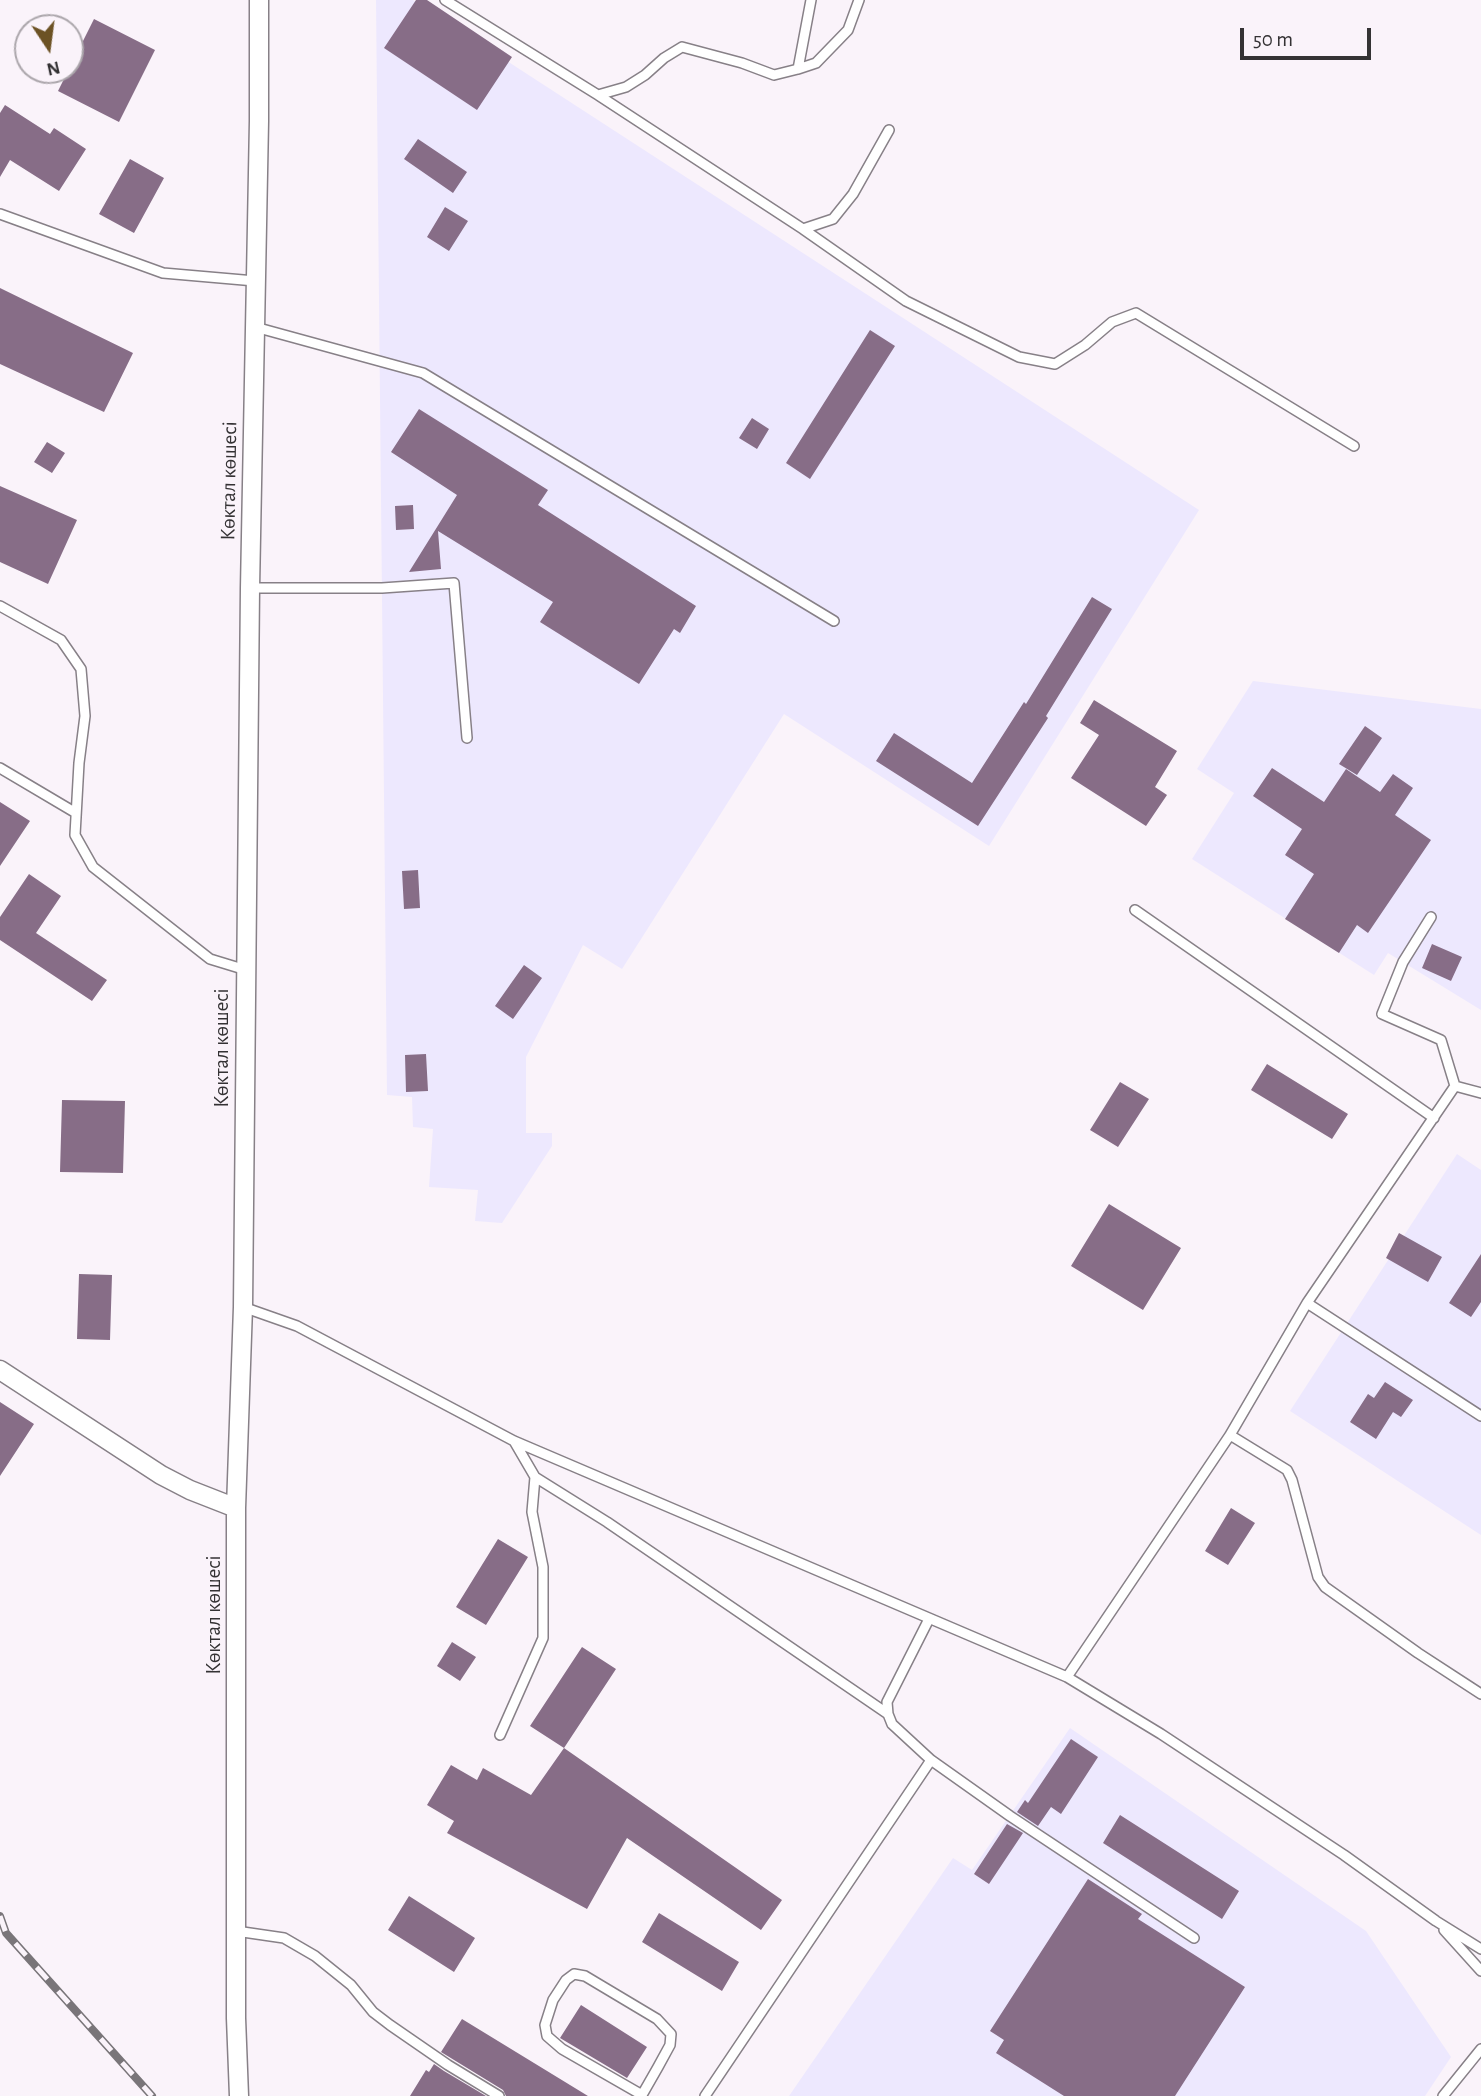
<!DOCTYPE html>
<meta charset="utf-8">
<style>
body{margin:0}
#map{position:relative;width:1481px;height:2096px;overflow:hidden;background:#faf3fa;font-family:"Alegreya Sans",sans-serif}
canvas{display:block}
.north{position:absolute;left:14px;top:14px;width:70px;height:70px;box-sizing:border-box;background:#faf3fa;border:2px solid #aba6ab;border-radius:50%;rotate:167deg;font-size:19px;font-weight:700;line-height:28px;text-align:center;color:#343234}
.north::after{content:'';display:block;margin:auto;width:24px;height:32px;background:#6c5224;clip-path:polygon(50% 0,100% 100%,50% 72%,0 100%)}
.scale{position:absolute;left:1240px;top:28px;width:131px;height:32px;box-sizing:border-box;border:4px solid #343234;border-top:0;padding-left:9px;font-size:21px;line-height:24px;white-space:nowrap;color:#343234;-webkit-text-stroke:5px #faf3fa;paint-order:stroke}
</style>
<div id="map">
<canvas width="1481" height="2096"></canvas>
<div class="north">N</div>
<div class="scale">50 m</div>
</div>
<script>
const g = document.querySelector('canvas').getContext('2d');
g.lineJoin = 'round';
function paint(path, color) { g.fillStyle = color; g.fill(path, 'evenodd'); }
const toPath = rows => new Path2D(rows.map(r => 'M' + r).join(''));
function strokePath(path, color, width, dash) { g.strokeStyle = color; g.lineWidth = width; g.lineCap = dash ? 'butt' : 'round'; g.setLineDash(dash || []); g.stroke(path); }
function drawText(font, color, halo, rows, align = 'center') {
  g.font = font + ' "Alegreya Sans",sans-serif'; g.lineWidth = 7; g.setLineDash([]); g.textBaseline = 'middle'; g.strokeStyle = halo; g.fillStyle = color; for (const [text, x, y, turn = 0] of rows) {
    g.save(); g.translate(x, y); g.rotate((+turn || 0) * Math.PI / 180); g.textAlign = isNaN(turn) ? turn : align; if (halo) g.strokeText(text, 0, 0); g.fillText(text, 0, 0); g.restore();
  }
}
paint(toPath([
 [376,0,413,0,1199,510,989,846,784,714,622,969,583,945,526,1057,526,1133,552,1133,552,1146,502,1223,475,1221,478,1190,429,1187,433,1129,413,1127,412,1097,387,1095],
 [1253,681,1481,709,1481,1010,1388,953,1374,975,1192,859,1234,793,1197,769],
 [1457,1154,1481,1170,1481,1535,1290,1411],
 [1070,1728,1366,1931,1451,2057,1425,2096,789,2096,953,1858,972,1870]
]), '#ede8fe');
paint(toPath([
 [416,0,427,0,512,57,477,110,384,48],
 [94,19,155,50,119,122,58,91],
 [5,105,50,134,54,128,86,149,59,191,10,160,0,177,0,113],
 [418,139,467,172,453,193,404,159],
 [130,159,164,178,134,233,99,214],
 [445,207,468,221,449,251,427,237],
 [0,288,133,353,104,412,0,364],
 [870,330,895,346,810,479,786,463],
 [419,409,548,490,538,505,696,606,680,633,674,629,639,684,540,622,553,602,438,531,441,569,409,572,457,495,391,452],
 [752,418,769,429,757,449,739,438],
 [47,442,65,453,52,473,34,462],
 [0,486,77,520,48,584,0,562],
 [413,505,414,529,396,530,395,506],
 [1092,597,1112,609,1046,716,1048,718,978,826,876,761,894,733,972,783,1024,702,1026,704],
 [1094,700,1177,751,1155,787,1167,795,1146,826,1071,778,1099,735,1080,723],
 [1365,726,1382,738,1357,775,1339,764],
 [1272,768,1324,802,1346,769,1380,792,1393,774,1413,788,1395,815,1431,840,1368,933,1357,925,1339,953,1285,919,1314,874,1285,855,1302,829,1253,796],
 [0,802,30,821,0,866],
 [418,870,420,908,404,909,402,871],
 [29,874,61,896,36,933,107,980,92,1001,0,940,0,917],
 [1432,944,1462,957,1451,981,1422,968],
 [524,965,542,978,513,1019,495,1006],
 [426,1054,428,1091,406,1092,405,1055],
 [1267,1064,1348,1114,1332,1139,1251,1090],
 [1120,1082,1149,1099,1118,1147,1090,1130],
 [62,1100,125,1101,123,1173,60,1172],
 [1109,1204,1181,1248,1143,1310,1071,1266],
 [1399,1233,1442,1257,1428,1282,1386,1258],
 [1481,1254,1481,1302,1471,1317,1449,1303],
 [79,1274,112,1275,110,1340,77,1339],
 [1385,1382,1413,1400,1401,1417,1393,1412,1376,1439,1350,1422,1368,1394,1374,1398],
 [0,1402,34,1424,0,1476],
 [1231,1508,1255,1523,1228,1565,1205,1551],
 [498,1539,528,1557,486,1625,456,1607],
 [452,1642,476,1657,460,1681,437,1666],
 [582,1647,616,1669,564,1748,530,1726],
 [1071,1739,1098,1757,1061,1814,1051,1807,1038,1826,1017,1812,1025,1800,1028,1803],
 [564,1748,782,1900,761,1930,627,1838,587,1909,447,1833,454,1821,427,1805,451,1765,477,1780,483,1768,531,1795],
 [1120,1815,1239,1891,1222,1919,1103,1843],
 [1007,1824,1023,1833,989,1884,974,1874],
 [1088,1879,1142,1914,1138,1919,1245,1987,1175,2096,1064,2096,996,2053,1004,2040,990,2031],
 [409,1896,475,1938,454,1972,388,1930],
 [659,1913,739,1962,722,1991,642,1942],
 [581,2005,647,2047,627,2078,560,2038],
 [462,2019,588,2096,506,2096,503,2090,441,2052],
 [434,2064,444,2071,486,2096,410,2096,426,2070,429,2072]
]), '#876d87');
const lane = toPath([
 [445,0,598,95,803,229,906,301,1019,357,1055,364,1085,345,1112,322,1136,313,1354,446],
 [798,69,816,63,848,30,859,0],
 [598,95,626,87,645,75,664,58,682,47,742,63,774,75,798,69,811,0],
 [0,214,163,273,255,281],
 [803,229,833,219,853,194,889,130],
 [255,327,423,373,834,621],
 [250,588,382,588,454,583,467,738],
 [0,606,61,640,81,669,85,716,79,763,75,835,93,867,210,959,246,970],
 [0,768,76,813],
 [1135,910,1434,1118],
 [1431,917,1403,962,1382,1014,1441,1040,1455,1086],
 [1307,1303,1481,1416],
 [243,1307,297,1326,514,1441,1067,1677,1230,1435,1307,1303,1455,1086,1481,1093],
 [1230,1435,1287,1470,1292,1480,1318,1577,1325,1587,1418,1653,1481,1694],
 [514,1441,535,1477,607,1522,888,1714],
 [929,1619,887,1702,888,1714,892,1724,931,1760,1010,1816,1194,1938],
 [1067,1677,1161,1734,1344,1855,1436,1921,1481,1949],
 [500,1735,543,1638,543,1567,532,1512,535,1477],
 [1444,1930,1481,1971],
 [236,1931,284,1938,315,1956,351,1985,373,2012,390,2025,448,2065,499,2096],
 [642,2096,642,2095,658,2067,670,2045,671,2034,657,2019,585,1976,574,1974,566,1980,553,2000,545,2025,547,2036,562,2049,642,2095],
 [705,2096,931,1760],
 [1443,2096,1481,2049]
]);
const street = toPath([
 [0,1370,161,1475,190,1490,236,1508],
 [239,2096,236,2018,236,1508,243,1307,250,588,259,121,259,0]
]);
strokePath(lane, '#878087', 12);
strokePath(street, '#878087', 21);
strokePath(lane, '#fff', 9);
strokePath(street, '#fff', 18);
const rail = toPath([
 [0,1916,6,1933,152,2096]
]);
strokePath(rail, '#797579', 8);
strokePath(rail, '#faf3fa', 5, [16]);
drawText('21px', '#343234', '#faf3fa', [
 ["Көктал көшесі",229,481,-89],
 ["Көктал көшесі",222,1048,-90],
 ["Көктал көшесі",214,1615,-90]
]);
</script>
